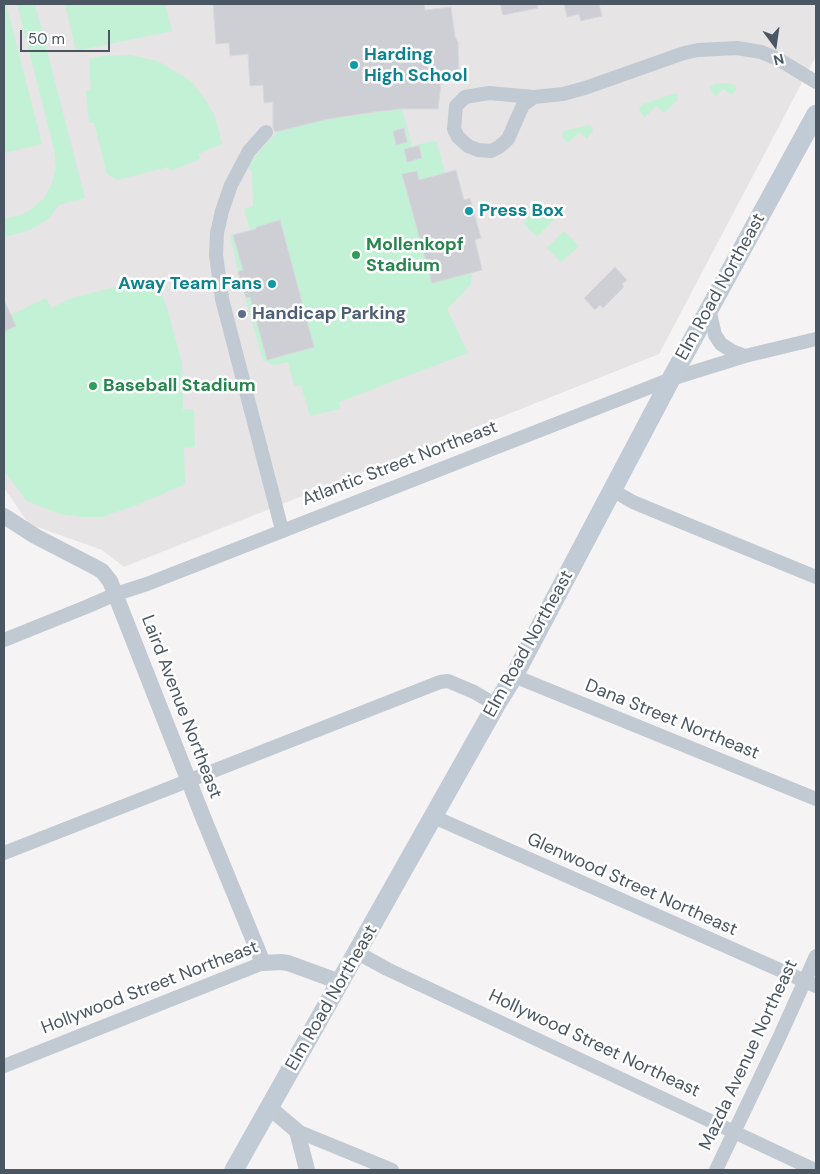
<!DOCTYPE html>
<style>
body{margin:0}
#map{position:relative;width:820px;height:1174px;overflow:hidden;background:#f5f3f3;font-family:"DM Sans",sans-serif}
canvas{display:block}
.frame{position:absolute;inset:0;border:5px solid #4a5661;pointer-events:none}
.north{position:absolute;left:750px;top:20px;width:50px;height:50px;-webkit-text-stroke:4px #fff;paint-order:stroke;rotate:166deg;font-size:14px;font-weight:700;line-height:20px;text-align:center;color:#4a5661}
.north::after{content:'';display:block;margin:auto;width:18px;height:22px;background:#4a5661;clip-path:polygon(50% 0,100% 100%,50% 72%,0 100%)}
.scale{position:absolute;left:20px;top:30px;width:90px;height:22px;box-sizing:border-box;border:2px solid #4a5661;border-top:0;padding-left:6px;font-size:15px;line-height:18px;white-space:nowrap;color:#4a5661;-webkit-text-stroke:4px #fff;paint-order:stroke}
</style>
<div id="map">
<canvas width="820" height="1174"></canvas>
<div class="frame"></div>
<div class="north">N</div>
<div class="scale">50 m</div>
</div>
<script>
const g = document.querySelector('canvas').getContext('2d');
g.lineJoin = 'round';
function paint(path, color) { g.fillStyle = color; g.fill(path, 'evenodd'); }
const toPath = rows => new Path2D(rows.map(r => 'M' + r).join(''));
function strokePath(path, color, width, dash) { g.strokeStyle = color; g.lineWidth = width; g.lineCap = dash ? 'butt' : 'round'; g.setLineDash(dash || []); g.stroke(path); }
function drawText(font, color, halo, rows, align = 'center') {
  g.font = font + ' "DM Sans",sans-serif'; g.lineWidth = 5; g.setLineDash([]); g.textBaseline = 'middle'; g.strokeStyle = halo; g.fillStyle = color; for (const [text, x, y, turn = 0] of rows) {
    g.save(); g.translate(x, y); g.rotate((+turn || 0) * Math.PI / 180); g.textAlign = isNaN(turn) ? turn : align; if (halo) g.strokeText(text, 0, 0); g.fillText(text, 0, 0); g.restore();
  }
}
paint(toPath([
 [4,4,816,4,816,56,659,354,124,567,102,550,29,524,4,488]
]), '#e6e4e5');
paint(toPath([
 [4,4,6,4,42,144,4,153],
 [17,4,35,4,85,198,59,205,48,219,28,231,4,237,4,219,21,215,29,211,43,199,52,184,56,167,54,149],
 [65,4,165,4,172,31,76,51],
 [130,55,157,61,185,77,194,85,206,101,215,116,222,144,198,154,200,159,170,171,168,167,117,180,107,174,94,123,89,123,86,91,91,90,89,59,101,56],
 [728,83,733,84,736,86,736,89,732,95,723,89,716,96,710,90,710,87,715,84],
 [672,94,677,94,678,99,665,112,663,112,656,106,645,117,640,112,639,109,641,105],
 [402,109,412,146,433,141,437,142,445,173,456,170,464,200,470,198,474,211,481,238,475,240,482,270,472,273,471,284,447,309,468,353,339,402,340,409,310,416,301,385,294,386,288,362,275,365,263,361,238,271,230,235,250,230,244,209,253,206,252,172,248,167,258,153,281,128,312,121],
 [588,125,592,127,593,131,587,138,579,132,568,143,562,136,564,131],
 [540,206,554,220,537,237,523,223,537,207],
 [564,231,579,246,561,262,547,248],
 [140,283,152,287,163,297,167,308,182,363,183,410,194,409,195,447,184,448,185,484,137,505,102,517,83,517,60,514,27,501,4,471,4,332,16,326,11,315,46,298,51,308,69,299,126,284]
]), '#c3f1d5');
const building = toPath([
 [213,4,424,4,425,10,451,7,455,37,458,42,459,75,442,74,438,109,400,109,374,112,328,119,275,132,273,127,273,102,264,103,263,85,250,86,248,54,230,56,229,43,216,44,213,4],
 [500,4,537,4,538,8,503,15,500,4],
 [564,4,599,4,602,16,581,21,579,14,567,17,564,4],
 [404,128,407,142,396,145,393,131,404,128],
 [419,146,422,158,407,162,404,149,419,146],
 [456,170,464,200,470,198,481,238,475,240,482,270,432,283,402,174,417,171,419,180,456,170],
 [280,220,314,347,267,360,250,297,246,298,238,272,243,270,233,235,256,229,256,227,280,220],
 [615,267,627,280,622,284,624,287,603,308,600,305,595,310,584,298,615,267],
 [4,300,16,326,4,332,4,300]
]);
paint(building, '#cdcfd5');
strokePath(building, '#d7d9de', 1);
strokePath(toPath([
 [534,97,523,105,508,139,499,147,491,151,478,150,468,146,458,137,454,129,456,106,465,97,489,93,534,97,563,94,585,88,684,53,698,50,737,48,761,52,778,59,816,82],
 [266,132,249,151,231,185,222,211,217,233,216,255,222,299,282,530],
 [709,309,715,335,721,344,732,351,745,356],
 [612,490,633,502,657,512,816,577],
 [4,640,86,607,116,594,147,584,671,379,745,356,816,339],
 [514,676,816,799],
 [434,817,816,986],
 [4,853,440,682,448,681,474,692,496,705],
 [358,953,387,969,815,1170],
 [4,1066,263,963],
 [297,1131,392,1170],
 [716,1170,779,1038,816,956]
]), '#c1cad2', 14);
strokePath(toPath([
 [4,516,35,536,93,566,102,571,110,581,203,817,263,963,281,962,288,963,340,982],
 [270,1108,297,1131,307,1170]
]), '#c1cad2', 16);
strokePath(toPath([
 [234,1170,496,705,514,676,671,379,816,114]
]), '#c1cbd6', 19);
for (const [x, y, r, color] of [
 [354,65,5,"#0f9aa8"],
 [469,211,5,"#0f9aa8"],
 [356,255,5,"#2e9e5b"],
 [272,284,5,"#0f9aa8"],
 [242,314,5,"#5c6f8a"],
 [93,386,5,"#2e9e5b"]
]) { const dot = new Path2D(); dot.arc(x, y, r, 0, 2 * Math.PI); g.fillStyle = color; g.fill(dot); strokePath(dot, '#fff', 2); }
drawText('bold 18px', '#0d838f', '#fff', [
 ["Harding",364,55],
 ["High School",364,76],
 ["Press Box",479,211],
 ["Away Team Fans",262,284,"right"]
], 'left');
drawText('bold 18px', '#27864d', '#fff', [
 ["Mollenkopf",366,245],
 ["Stadium",366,266],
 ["Baseball Stadium",103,386]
], 'left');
drawText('18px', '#4a5661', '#fff', [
 ["Elm Road Northeast",721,287,-61],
 ["Atlantic Street Northeast",400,464,-21],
 ["Elm Road Northeast",529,644,-61],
 ["Laird Avenue Northeast",181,707,69],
 ["Dana Street Northeast",672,720,22],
 ["Glenwood Street Northeast",632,885,24],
 ["Hollywood Street Northeast",150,988,-21],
 ["Elm Road Northeast",332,998,-60],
 ["Hollywood Street Northeast",594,1044,25],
 ["Mazda Avenue Northeast",749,1055,-65]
]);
drawText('bold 18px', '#4e5e75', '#fff', [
 ["Handicap Parking",252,314]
], 'left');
</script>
